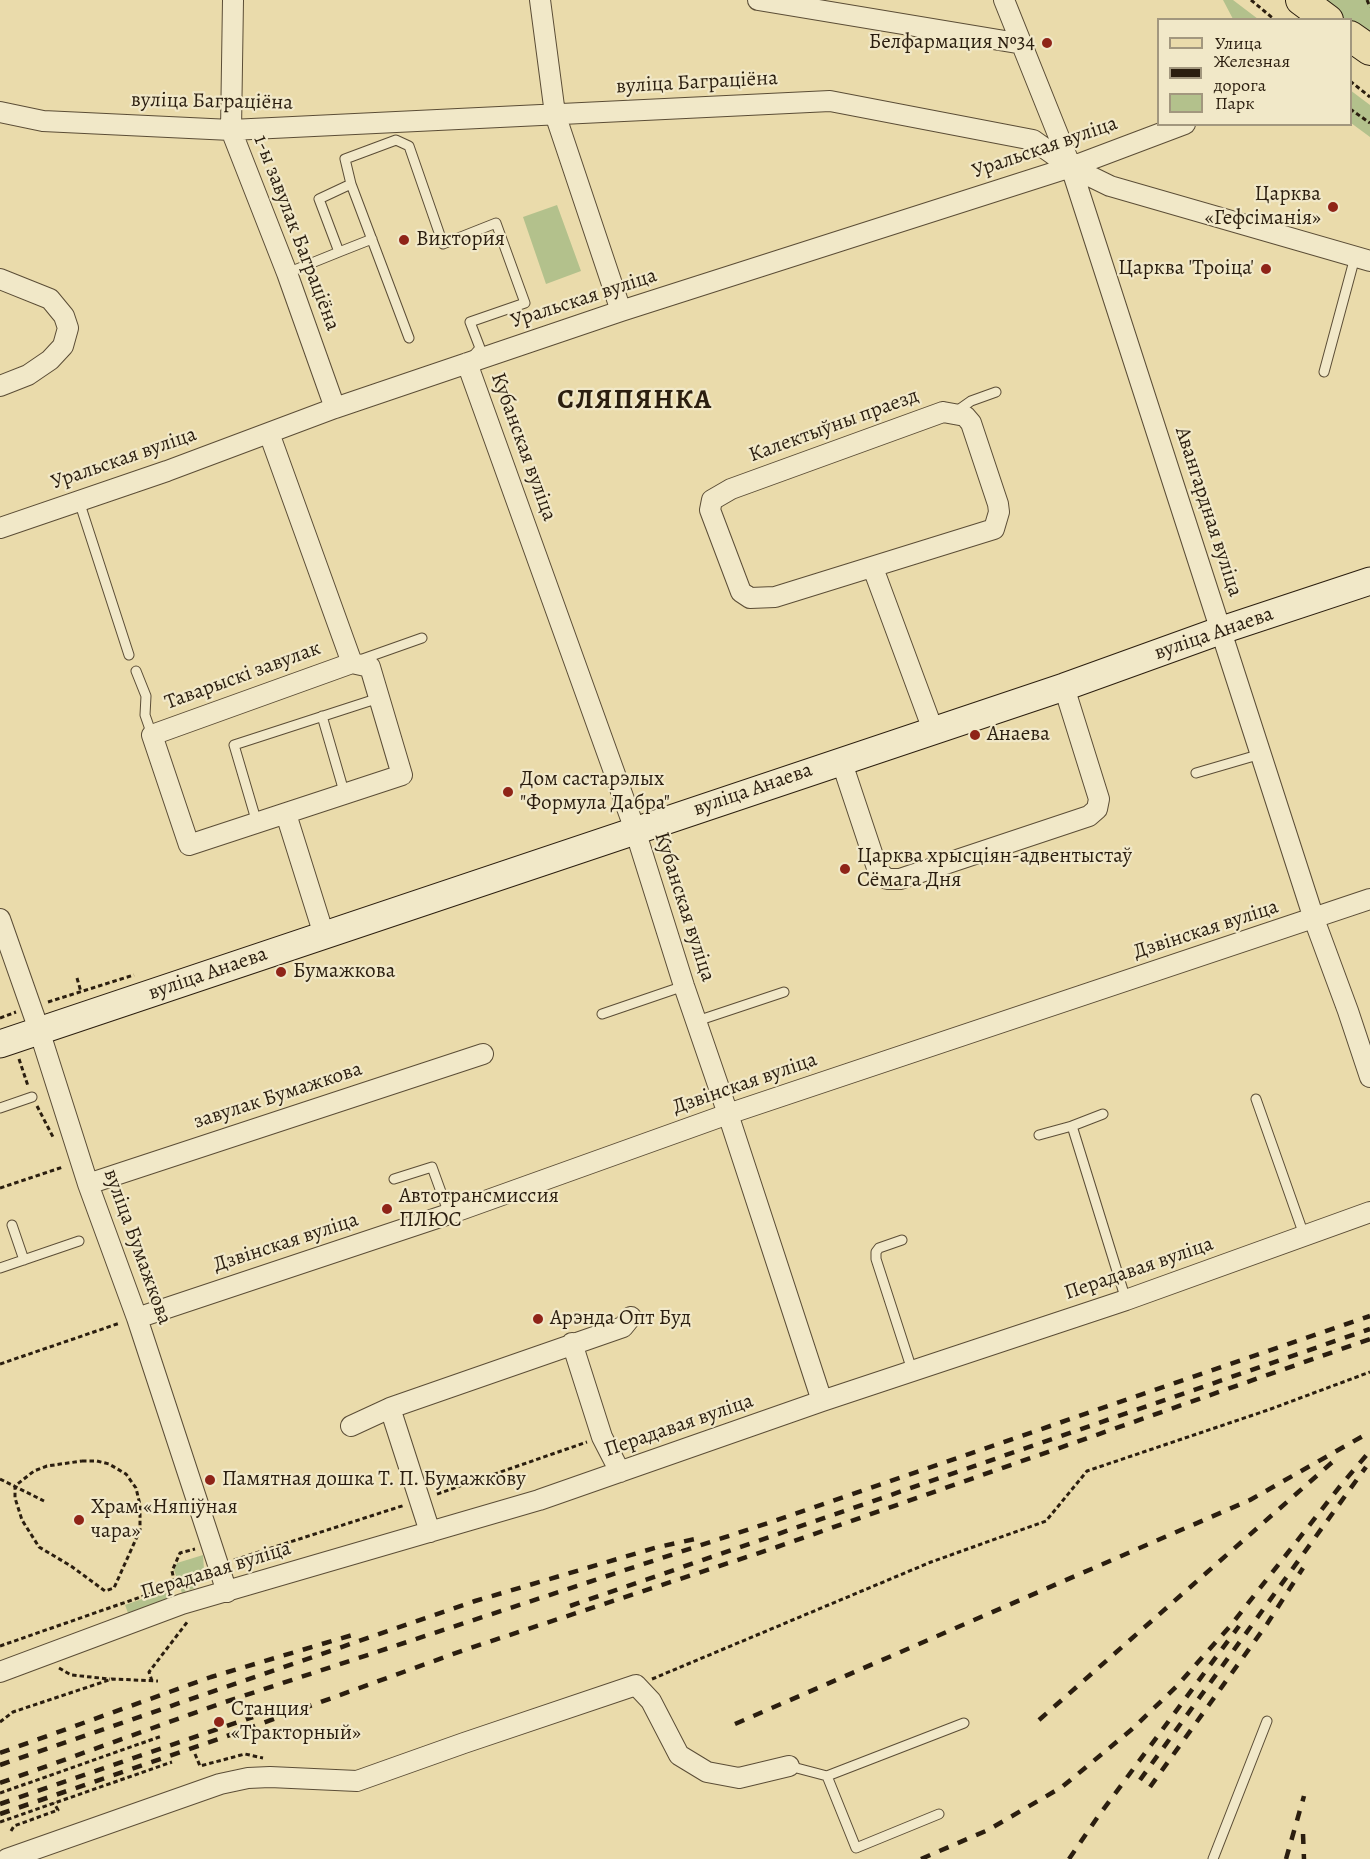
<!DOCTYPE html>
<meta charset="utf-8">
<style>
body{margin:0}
#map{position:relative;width:1370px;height:1859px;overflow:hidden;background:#eadbab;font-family:Alegreya,serif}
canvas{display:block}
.legend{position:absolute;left:1157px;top:18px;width:195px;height:108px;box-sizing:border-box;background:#f1e8c8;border:2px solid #a2977e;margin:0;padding:8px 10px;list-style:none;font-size:18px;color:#2b1e0f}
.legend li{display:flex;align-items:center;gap:12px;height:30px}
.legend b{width:30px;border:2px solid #a2977e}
</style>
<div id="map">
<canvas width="1370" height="1859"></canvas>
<ul class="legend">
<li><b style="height:8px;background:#eadbab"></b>Улица</li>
<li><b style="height:8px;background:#2b1e0f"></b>Железная дорога</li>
<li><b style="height:16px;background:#b3c18c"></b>Парк</li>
</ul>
</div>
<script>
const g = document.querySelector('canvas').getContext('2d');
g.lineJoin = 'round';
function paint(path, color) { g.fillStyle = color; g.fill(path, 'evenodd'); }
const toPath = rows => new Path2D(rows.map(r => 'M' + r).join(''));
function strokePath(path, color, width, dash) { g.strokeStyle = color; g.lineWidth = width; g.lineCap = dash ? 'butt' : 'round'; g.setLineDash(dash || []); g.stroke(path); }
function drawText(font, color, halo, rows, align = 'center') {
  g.font = font + ' Alegreya,serif'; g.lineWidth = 4.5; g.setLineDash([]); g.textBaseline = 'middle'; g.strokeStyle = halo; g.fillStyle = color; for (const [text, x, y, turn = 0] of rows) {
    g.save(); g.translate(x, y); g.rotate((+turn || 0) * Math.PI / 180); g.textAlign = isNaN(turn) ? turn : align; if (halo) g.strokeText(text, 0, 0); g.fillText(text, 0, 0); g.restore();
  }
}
paint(toPath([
 [1223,0,1233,0,1258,19,1233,19],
 [1316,0,1370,0,1370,40,1351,26,1350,20,1342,19],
 [1350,90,1370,105,1370,137,1351,123],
 [557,205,581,271,546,284,523,217],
 [203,1555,204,1570,195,1588,182,1593,174,1570,177,1563],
 [167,1590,170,1599,128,1613,125,1605]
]), '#b3c18c');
const lane = toPath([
 [351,184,409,338],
 [339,252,372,239],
 [287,273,339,252,319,199,351,184,345,159,396,140,409,146,443,244,496,223,525,303,470,322,480,348,473,356],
 [1324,372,1355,257],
 [954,413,971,401,996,392],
 [79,501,129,655],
 [357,661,422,638],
 [136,671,146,696,145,715,152,735],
 [322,716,345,795],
 [1196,773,1261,754],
 [257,823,234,745,379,698],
 [602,1014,684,986],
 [697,1021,784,992],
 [1256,1099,1304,1235],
 [0,1108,32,1097],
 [1072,1126,1103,1114],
 [1039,1135,1072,1126,1126,1300],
 [394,1179,432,1167,449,1214],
 [12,1225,24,1260],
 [902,1240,879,1248,876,1252,876,1259,912,1370],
 [0,1268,79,1241],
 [789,1766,827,1776,964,1723],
 [827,1776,856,1848,939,1814],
 [1213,1859,1267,1721]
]);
const street = toPath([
 [233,0,231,130,287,273,335,408],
 [540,0,555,114,621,311],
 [758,0,1023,44],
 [1004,0,1071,167,1314,919,1348,1011,1370,1077],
 [0,112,43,121,231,130,830,101,1033,140,1071,167,1110,186,1370,261],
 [0,279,50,299,64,316,68,328,63,346,50,360,28,375,0,386],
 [467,363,635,830,684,986,728,1114,822,1401],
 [943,412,965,416,971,423,998,504,999,512,994,529,775,597,750,598,741,592,710,510,712,500,731,489,943,412],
 [269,433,352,663,370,667,402,775,189,845,152,735,352,663],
 [0,528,167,471,335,408,621,311,1071,167,1185,124],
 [873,568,933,730],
 [841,760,878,871,887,879,900,879,1089,816,1097,809,1099,799,1064,687],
 [286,814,324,935],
 [0,919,39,1030,88,1184,137,1318,227,1592],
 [88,1184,483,1054],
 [137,1318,449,1214,728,1114,1370,899],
 [572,1343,602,1437,620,1472],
 [390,1408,430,1532],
 [351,1426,390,1408,623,1327,631,1317],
 [0,1672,182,1604,539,1500,822,1401,1126,1300,1370,1212],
 [7,1859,220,1784,248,1778,270,1777,357,1781,464,1743,636,1685,651,1701,679,1755,707,1772,739,1778,789,1766]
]);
const secondary = toPath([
 [0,1044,1064,687,1222,630,1370,581]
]);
const primary = toPath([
 [1301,0,1328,20],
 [1350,36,1370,50]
]);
strokePath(lane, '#5b4d36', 11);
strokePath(street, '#5b4d36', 22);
strokePath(secondary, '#2b1e0f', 29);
strokePath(primary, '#2b1e0f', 32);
strokePath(toPath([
 [1251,0,1275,20],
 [1367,0,1370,7],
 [1350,81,1370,97],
 [1350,109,1370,123],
 [77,978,81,992],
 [48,1002,134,975],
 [0,1018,16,1012],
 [19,1059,28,1086],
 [37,1106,53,1137],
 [0,1188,63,1167],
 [0,1364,120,1323],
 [82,1461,97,1461,109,1464,126,1474,136,1488,140,1505,140,1530,114,1588,105,1591,71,1566,39,1547,22,1520,15,1498,15,1486,34,1471,47,1466,82,1461],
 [0,1479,44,1501],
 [437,1494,587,1442],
 [234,1560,405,1505],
 [0,1646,175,1585,172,1571,180,1553,195,1549],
 [59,1668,71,1675,110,1679],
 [652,1679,931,1562,1046,1521,1087,1471,1268,1410,1370,1372],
 [152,1681,149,1672,188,1621],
 [0,1722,13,1712,112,1679,158,1681],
 [195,1754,200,1766,245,1754,263,1758],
 [0,1793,162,1736],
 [0,1822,172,1762],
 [11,1831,14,1826,58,1810,54,1803]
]), '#2b1e0f', 3, [4.5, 3]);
strokePath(lane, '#f1e8c8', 9);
strokePath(street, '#f1e8c8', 20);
strokePath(secondary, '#f1e8c8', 27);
strokePath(primary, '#eadbab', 30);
strokePath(toPath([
 [570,1606,1370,1329],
 [1039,1720,1337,1458],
 [735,1724,1250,1500,1370,1432],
 [0,1753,211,1677,359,1633],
 [0,1765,475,1601,658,1547,695,1539],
 [1140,1780,1366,1467],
 [0,1783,222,1703,771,1522,1370,1316],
 [1150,1787,1267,1624,1303,1568],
 [0,1804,253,1717],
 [0,1814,227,1736,467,1649,777,1547,1370,1339],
 [1303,1834,1304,1859],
 [921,1859,988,1830,1062,1787,1131,1730,1176,1687,1231,1625,1341,1485,1370,1451],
 [1069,1859,1097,1818,1239,1626],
 [1286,1859,1304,1796]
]), '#2b1e0f', 4.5, [10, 10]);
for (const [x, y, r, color] of [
 [1047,43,6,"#8f2418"],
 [1333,207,6,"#8f2418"],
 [404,240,6,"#8f2418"],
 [1266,269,6,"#8f2418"],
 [975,735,6,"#8f2418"],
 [508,792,6,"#8f2418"],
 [845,869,6,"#8f2418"],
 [281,972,6,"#8f2418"],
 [387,1209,6,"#8f2418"],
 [538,1319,6,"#8f2418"],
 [210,1480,6,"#8f2418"],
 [79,1520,6,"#8f2418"],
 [219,1722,6,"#8f2418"]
]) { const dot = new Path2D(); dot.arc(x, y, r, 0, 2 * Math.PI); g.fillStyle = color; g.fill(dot); strokePath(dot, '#f1e8c8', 2); }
drawText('21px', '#2b1e0f', '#f1e8c8', [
 ["Белфармация №34",1035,43,"right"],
 ["Царква",1321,195,"right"],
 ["«Гефсіманія»",1321,219,"right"],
 ["Виктория",416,240],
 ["Царква 'Троіца'",1254,269,"right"],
 ["Анаева",987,735],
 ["Дом састарэлых",520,780],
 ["\"Формула Дабра\"",520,804],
 ["Царква хрысціян-адвентыстаў",857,857],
 ["Сёмага Дня",857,881],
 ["Бумажкова",293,972],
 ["Автотрансмиссия",399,1197],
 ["ПЛЮС",399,1221],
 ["Арэнда Опт Буд",550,1319],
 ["Памятная дошка Т. П. Бумажкову",222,1480],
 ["Храм «Няпіўная",91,1508],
 ["чара»",91,1532],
 ["Станция",231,1710],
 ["«Тракторный»",231,1734]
], 'left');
drawText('21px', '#2b1e0f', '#f1e8c8', [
 ["вуліца Баграціёна",697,83,-3],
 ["вуліца Баграціёна",212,102,1],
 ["Уральская вуліца",1045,148,-19],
 ["1-ы завулак Баграціёна",296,233,69],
 ["Уральская вуліца",584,299,-18],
 ["Калектыўны праезд",834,426,-20],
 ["Кубанская вуліца",523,447,70],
 ["Уральская вуліца",124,459,-19],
 ["Авангардная вуліца",1208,512,72],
 ["вуліца Анаева",1214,634,-19],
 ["Таварыскі завулак",243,676,-20],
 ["вуліца Анаева",753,790,-19],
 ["Кубанская вуліца",684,907,72],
 ["Дзвінская вуліца",1206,930,-18],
 ["вуліца Анаева",208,974,-19],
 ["Дзвінская вуліца",745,1084,-19],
 ["завулак Бумажкова",278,1096,-18],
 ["Дзвінская вуліца",286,1243,-18],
 ["вуліца Бумажкова",137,1247,70],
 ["Перадавая вуліца",1139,1269,-19],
 ["Перадавая вуліца",679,1426,-19],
 ["Перадавая вуліца",216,1571,-17]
]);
g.letterSpacing = '1.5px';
drawText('bold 27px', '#2b1e0f', '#f1e8c8', [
 ["СЛЯПЯНКА",635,401]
]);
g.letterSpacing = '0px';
</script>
